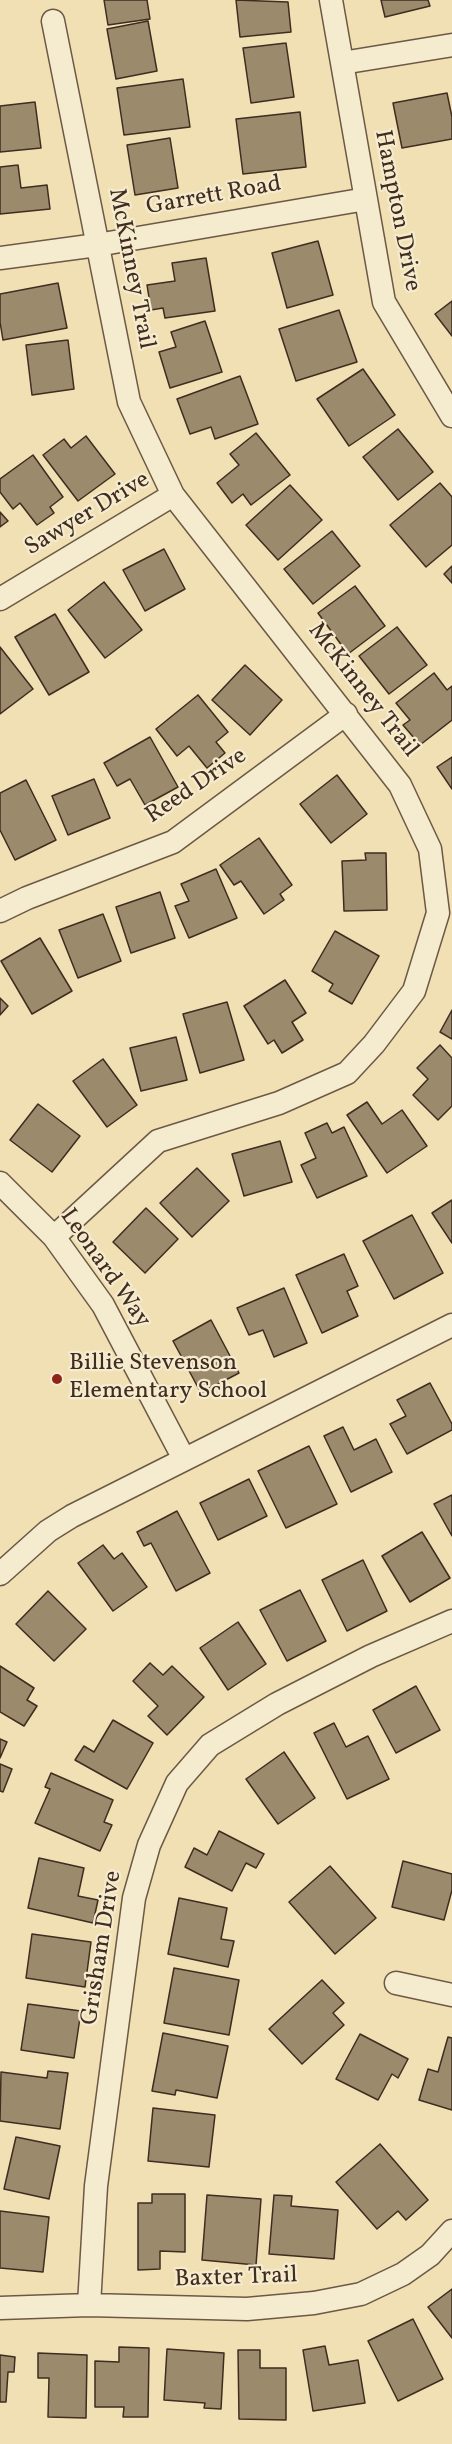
<!DOCTYPE html>
<style>
body{margin:0}
canvas{display:block;background:#f0e0b3}
</style>
<canvas width="452" height="2444"></canvas>
<script>
const g = document.querySelector('canvas').getContext('2d');
g.lineJoin = 'round';
function paint(path, color) { g.fillStyle = color; g.fill(path, 'evenodd'); }
const toPath = rows => new Path2D(rows.map(r => 'M' + r).join(''));
function strokePath(path, color, width, dash) { g.strokeStyle = color; g.lineWidth = width; g.lineCap = dash ? 'butt' : 'round'; g.setLineDash(dash || []); g.stroke(path); }
function drawText(font, color, halo, rows, align = 'center') {
  g.font = font + ' Vollkorn,serif'; g.lineWidth = 4.5; g.setLineDash([]); g.textBaseline = 'middle'; g.strokeStyle = halo; g.fillStyle = color; for (const [text, x, y, turn = 0] of rows) {
    g.save(); g.translate(x, y); g.rotate((+turn || 0) * Math.PI / 180); g.textAlign = isNaN(turn) ? turn : align; if (halo) g.strokeText(text, 0, 0); g.fillText(text, 0, 0); g.restore();
  }
}
const building = toPath([
 [104,0,147,0,150,19,108,25,104,0],
 [236,0,288,2,291,32,240,37,236,0],
 [381,0,428,0,430,6,385,17,381,0],
 [148,21,157,71,116,79,107,29,148,21],
 [286,43,294,97,251,103,243,48,286,43],
 [183,79,190,127,124,135,117,88,183,79],
 [447,93,452,117,452,139,402,148,393,103,447,93],
 [35,102,41,148,0,152,0,106,35,102],
 [300,112,306,167,243,174,236,119,300,112],
 [170,138,178,188,135,195,127,145,170,138],
 [18,165,21,188,47,185,50,209,0,214,0,167,18,165],
 [318,241,333,295,287,308,272,253,318,241],
 [206,258,215,311,165,318,163,308,151,310,147,285,175,281,172,263,206,258],
 [58,283,67,328,3,340,0,322,0,294,58,283],
 [452,301,452,336,435,314,452,301],
 [339,310,357,362,296,381,279,329,339,310],
 [205,321,222,372,170,388,159,352,176,347,171,332,205,321],
 [68,340,74,389,32,395,26,345,68,340],
 [363,369,395,415,349,446,317,399,363,369],
 [240,376,258,424,215,439,211,427,190,434,177,399,240,376],
 [398,429,433,472,398,500,363,457,398,429],
 [256,433,290,475,251,505,243,494,232,503,217,483,239,465,230,454,256,433],
 [86,436,115,474,78,501,43,455,64,439,71,448,86,436],
 [33,455,63,497,50,507,54,513,37,525,20,503,13,509,0,492,0,479,33,455],
 [440,483,452,497,452,545,426,567,390,525,440,483],
 [290,485,322,520,278,560,246,525,290,485],
 [0,512,8,521,0,527,0,512],
 [332,531,360,566,313,604,284,569,332,531],
 [164,549,185,589,145,611,123,570,164,549],
 [452,566,452,583,444,574,452,566],
 [104,582,142,630,105,658,68,610,104,582],
 [355,586,385,626,348,654,318,613,355,586],
 [55,614,89,672,49,695,15,637,55,614],
 [397,627,427,665,389,694,359,656,397,627],
 [0,647,33,689,0,714,0,647],
 [245,665,282,700,250,735,212,700,245,665],
 [434,673,447,690,452,686,452,720,420,745,403,725,410,720,396,703,434,673],
 [198,695,228,732,216,742,225,753,207,768,189,746,177,756,156,729,198,695],
 [150,737,178,787,145,805,130,779,117,786,104,763,150,737],
 [452,757,452,789,437,767,452,757],
 [337,775,367,814,331,843,300,804,337,775],
 [94,779,110,818,68,835,52,796,94,779],
 [26,780,56,840,15,860,0,830,0,793,26,780],
 [259,838,292,885,280,894,284,900,264,914,241,881,234,885,220,865,259,838],
 [365,853,386,853,387,910,344,911,342,861,366,860,365,853],
 [216,869,237,918,189,938,175,906,189,901,181,884,216,869],
 [160,892,175,938,131,953,116,907,160,892],
 [103,914,121,961,78,978,59,930,103,914],
 [335,931,379,956,352,1004,329,991,333,984,312,971,335,931],
 [40,938,72,991,32,1014,1,961,40,938],
 [285,980,306,1013,292,1022,303,1040,282,1053,274,1040,268,1044,244,1006,285,980],
 [0,998,8,1006,0,1015,0,998],
 [227,1002,244,1060,200,1073,183,1014,227,1002],
 [452,1010,452,1039,440,1032,452,1010],
 [176,1037,187,1080,141,1091,130,1048,176,1037],
 [440,1045,452,1058,452,1106,438,1120,413,1095,428,1079,417,1068,440,1045],
 [103,1059,137,1105,107,1127,73,1081,103,1059],
 [367,1102,382,1124,402,1110,427,1146,387,1173,347,1115,367,1102],
 [38,1104,80,1136,52,1172,10,1140,38,1104],
 [327,1123,332,1133,344,1127,367,1176,317,1198,301,1165,316,1158,305,1133,327,1123],
 [280,1141,292,1182,244,1196,232,1154,280,1141],
 [197,1168,229,1201,192,1237,160,1203,197,1168],
 [452,1200,452,1243,432,1213,452,1200],
 [146,1208,178,1239,145,1273,113,1242,146,1208],
 [412,1215,443,1273,394,1299,363,1241,412,1215],
 [344,1254,358,1286,347,1291,358,1316,322,1333,296,1275,344,1254],
 [284,1288,307,1343,274,1357,263,1330,249,1335,237,1308,284,1288],
 [211,1320,239,1373,201,1393,173,1341,211,1320],
 [430,1383,452,1424,452,1430,407,1454,390,1424,406,1416,397,1400,430,1383],
 [343,1427,354,1450,376,1439,392,1472,351,1492,324,1436,343,1427],
 [309,1446,337,1504,286,1528,258,1471,309,1446],
 [249,1479,267,1516,218,1540,200,1503,249,1479],
 [452,1495,452,1536,434,1504,452,1495],
 [177,1511,210,1573,176,1591,151,1543,144,1546,137,1532,177,1511],
 [422,1532,450,1578,410,1602,382,1556,422,1532],
 [103,1545,114,1559,122,1553,147,1587,113,1611,78,1563,103,1545],
 [363,1560,387,1611,347,1631,322,1580,363,1560],
 [300,1590,326,1641,287,1661,260,1610,300,1590],
 [48,1591,86,1629,54,1661,16,1624,48,1591],
 [238,1622,266,1664,228,1690,200,1648,238,1622],
 [150,1663,163,1675,172,1666,204,1697,167,1735,148,1716,158,1706,133,1681,150,1663],
 [0,1666,34,1688,27,1700,37,1706,24,1726,0,1712,0,1666],
 [416,1686,440,1730,396,1753,373,1710,416,1686],
 [113,1720,153,1743,127,1789,75,1760,84,1746,94,1752,113,1720],
 [334,1723,346,1747,368,1736,389,1779,347,1799,314,1733,334,1723],
 [0,1739,7,1742,0,1758,0,1739],
 [284,1752,315,1798,278,1824,246,1779,284,1752],
 [0,1764,12,1769,3,1792,0,1791,0,1764],
 [51,1773,113,1800,104,1822,112,1825,100,1851,35,1823,50,1789,45,1787,51,1773],
 [219,1831,264,1854,256,1868,246,1863,232,1891,185,1867,194,1848,207,1855,219,1831],
 [39,1858,84,1868,78,1896,98,1900,93,1923,28,1908,39,1858],
 [403,1861,452,1874,452,1890,444,1920,392,1907,403,1861],
 [330,1866,376,1918,335,1954,289,1902,330,1866],
 [179,1898,227,1908,221,1939,234,1941,228,1967,168,1954,179,1898],
 [32,1934,91,1942,85,1987,26,1978,32,1934],
 [174,1968,239,1980,229,2035,164,2023,174,1968],
 [322,1980,344,2003,333,2013,344,2025,302,2064,269,2029,322,1980],
 [28,2004,81,2011,74,2058,21,2050,28,2004],
 [163,2033,228,2046,217,2098,176,2090,175,2095,152,2091,163,2033],
 [360,2034,408,2059,398,2078,392,2074,378,2100,336,2079,360,2034],
 [448,2037,452,2038,452,2110,419,2100,428,2069,438,2072,448,2037],
 [48,2071,68,2073,60,2129,0,2121,1,2072,47,2078,48,2071],
 [153,2108,215,2115,209,2167,148,2161,153,2108],
 [16,2137,60,2146,49,2199,4,2189,16,2137],
 [380,2144,428,2200,406,2220,398,2211,377,2229,336,2182,380,2144],
 [152,2194,185,2194,185,2252,160,2251,160,2269,138,2270,138,2203,152,2203,152,2194],
 [207,2195,261,2199,256,2265,202,2260,207,2195],
 [274,2195,292,2196,291,2206,338,2210,334,2259,269,2254,274,2195],
 [0,2211,49,2217,43,2272,0,2268,0,2211],
 [452,2289,452,2338,428,2307,452,2289],
 [413,2319,443,2379,398,2401,368,2341,413,2319],
 [325,2346,329,2365,358,2360,365,2403,313,2411,303,2350,325,2346],
 [119,2347,149,2348,148,2417,123,2417,124,2407,95,2407,95,2361,119,2362,119,2347],
 [167,2349,224,2353,221,2409,204,2408,205,2403,164,2400,167,2349],
 [238,2350,260,2350,260,2368,286,2368,286,2420,239,2419,238,2350],
 [38,2353,87,2355,86,2418,48,2417,49,2378,38,2378,38,2353],
 [0,2355,15,2357,14,2372,8,2372,6,2402,0,2402,0,2355]
]);
paint(building, '#9c8a6c');
strokePath(building, '#402c20', 1.5);
const street = toPath([
 [331,0,384,302,452,416],
 [53,21,129,402,173,495,400,785,430,849,438,913,414,991,374,1044,347,1073,279,1103,158,1141,54,1237],
 [342,63,452,45],
 [0,258,97,245,366,199],
 [0,599,173,495],
 [0,911,27,898,173,842,346,714],
 [0,1183,54,1237,103,1305,184,1459],
 [0,1574,48,1531,72,1516,452,1325],
 [396,1983,452,1995],
 [89,2305,96,2186,134,1898,149,1845,177,1783,210,1745,277,1704,371,1656,452,1621],
 [0,2308,89,2305,247,2309,314,2303,361,2294,403,2274,430,2255,452,2231]
]);
strokePath(street, '#6c5945', 25);
strokePath(street, '#f5ebce', 22);
for (const [x, y, r, color] of [
 [57,1379,6,"#8f2418"]
]) { const dot = new Path2D(); dot.arc(x, y, r, 0, 2 * Math.PI); g.fillStyle = color; g.fill(dot); strokePath(dot, '#f5ebce', 2); }
drawText('24px', '#402c20', '#f5ebce', [
 ["Garrett Road",214,197,-10],
 ["Hampton Drive",396,211,79],
 ["McKinney Trail",130,269,79],
 ["Sawyer Drive",88,515,-31],
 ["McKinney Trail",362,691,52],
 ["Reed Drive",197,787,-34],
 ["Leonard Way",104,1269,55],
 ["Grisham Drive",103,1948,-81],
 ["Baxter Trail",236,2279,-2]
]);
drawText('24px', '#402c20', '#f5ebce', [
 ["Billie Stevenson",69,1365],
 ["Elementary School",69,1393]
], 'left');
</script>
